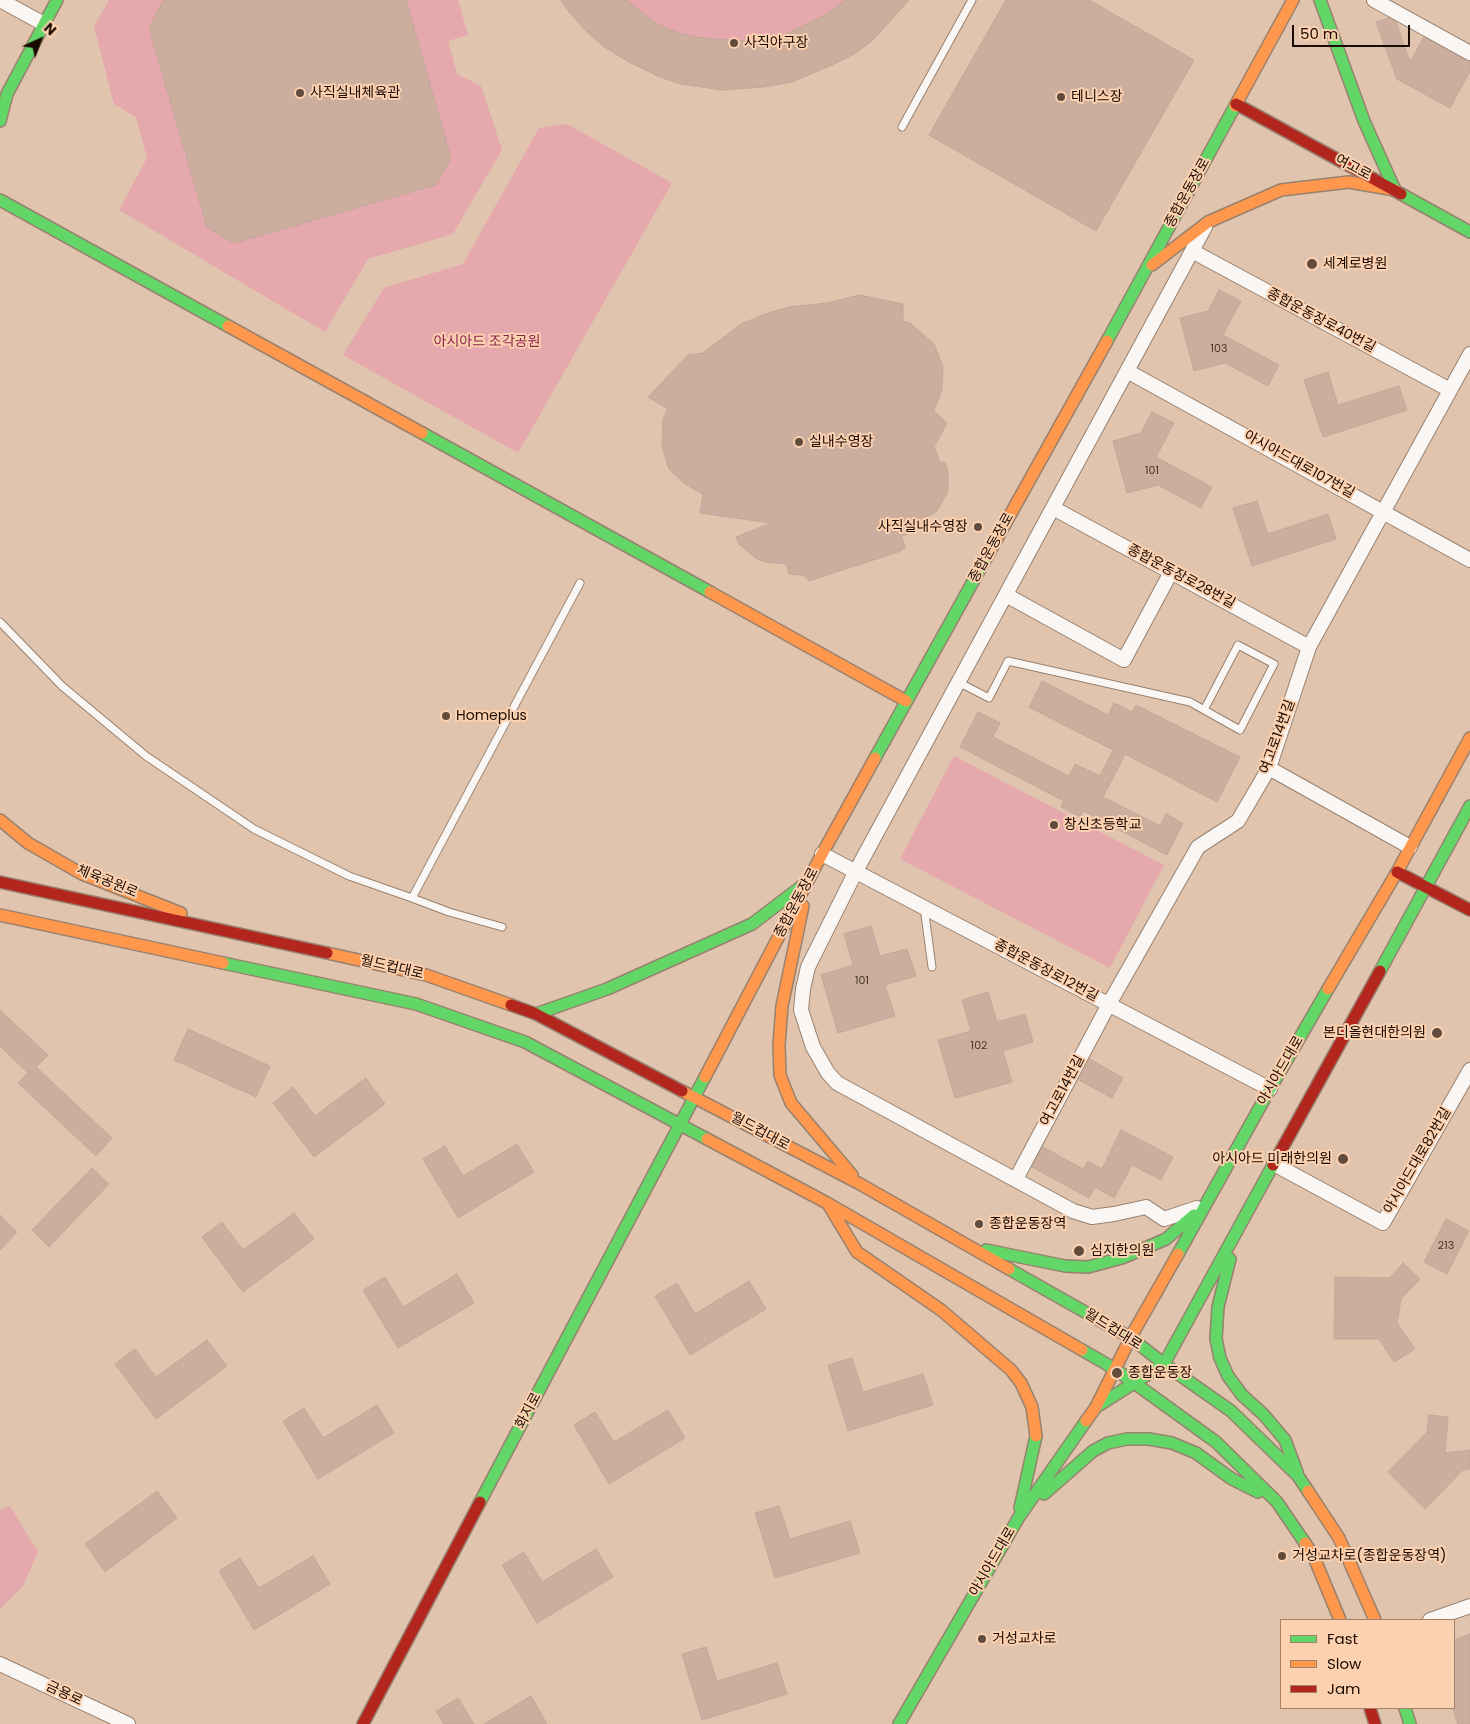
<!DOCTYPE html>
<meta charset="utf-8">
<style>
body{margin:0}
#map{position:relative;width:1470px;height:1724px;overflow:hidden;background:#e1c4ad;font-family:Poppins,sans-serif}
canvas{display:block}
.legend{position:absolute;left:1280px;top:1619px;width:175px;height:90px;box-sizing:border-box;background:#fcd1b0;border:1px solid #a2816a;margin:0;padding:6px 9px;list-style:none;font-size:15px;color:#1b0a00}
.legend li{display:flex;align-items:center;gap:10px;height:25px}
.legend b{width:25px;border:1px solid #a2816a}
.north{position:absolute;left:15px;top:15px;width:50px;height:50px;-webkit-text-stroke:4px #fcd1b0;paint-order:stroke;rotate:43deg;font-size:14px;font-weight:700;line-height:20px;text-align:center;color:#1b0a00}
.north::after{content:'';display:block;margin:auto;width:18px;height:22px;background:#1b0a00;clip-path:polygon(50% 0,100% 100%,50% 72%,0 100%)}
.scale{position:absolute;left:1292px;top:25px;width:118px;height:22px;box-sizing:border-box;border:2px solid #1b0a00;border-top:0;padding-left:6px;font-size:15px;line-height:18px;white-space:nowrap;color:#1b0a00;-webkit-text-stroke:4px #fcd1b0;paint-order:stroke}
</style>
<div id="map">
<canvas width="1470" height="1724"></canvas>
<ul class="legend">
<li><b style="height:6px;background:#63d668"></b>Fast</li>
<li><b style="height:6px;background:#ff974d"></b>Slow</li>
<li><b style="height:6px;background:#b3261e"></b>Jam</li>
</ul>
<div class="north">N</div>
<div class="scale">50 m</div>
</div>
<script>
const g = document.querySelector('canvas').getContext('2d');
g.lineJoin = 'round';
function paint(path, color) { g.fillStyle = color; g.fill(path, 'evenodd'); }
const toPath = rows => new Path2D(rows.map(r => 'M' + r).join(''));
function strokePath(path, color, width, dash) { g.strokeStyle = color; g.lineWidth = width; g.lineCap = dash ? 'butt' : 'round'; g.setLineDash(dash || []); g.stroke(path); }
function drawText(font, color, halo, rows, align = 'center') {
  g.font = font + ' Poppins,"Noto Sans KR",sans-serif'; g.lineWidth = 4; g.setLineDash([]); g.textBaseline = 'middle'; g.strokeStyle = halo; g.fillStyle = color; for (const [text, x, y, turn = 0] of rows) {
    g.save(); g.translate(x, y); g.rotate((+turn || 0) * Math.PI / 180); g.textAlign = isNaN(turn) ? turn : align; if (halo) g.strokeText(text, 0, 0); g.fillText(text, 0, 0); g.restore();
  }
}
paint(toPath([
 [109,0,458,0,468,35,448,41,457,74,481,86,502,150,453,234,368,259,325,332,119,210,147,158,136,117,114,104,94,26],
 [561,0,908,0,872,41,854,54,832,65,792,82,764,87,722,90,681,84,660,77,627,61,603,46,585,30,569,12],
 [567,124,672,183,518,453,343,355,384,288,463,264,539,128],
 [954,756,1164,865,1110,968,900,859],
 [10,1506,38,1552,23,1586,0,1609,0,1510]
]), '#e5a8ad');
const building = toPath([
 [167,0,406,0,451,158,436,185,234,243,207,227,149,28,163,1,167,0],
 [561,0,626,0,657,24,676,32,694,37,738,41,761,40,784,35,826,15,845,0,909,0,872,41,854,54,832,65,792,82,764,87,722,90,681,84,660,77,627,61,603,46,585,30,569,12,561,0],
 [1006,0,1089,0,1194,60,1096,231,929,135,1006,0],
 [1389,18,1396,22,1410,62,1424,37,1470,62,1470,71,1450,108,1397,79,1376,22,1389,18],
 [1219,290,1241,301,1223,335,1279,365,1268,386,1225,363,1194,371,1180,318,1208,311,1219,290],
 [859,295,903,304,903,321,910,323,934,344,943,367,942,390,934,411,947,423,934,447,940,462,945,463,948,472,948,491,937,511,928,517,914,523,916,531,902,536,905,548,898,552,809,581,803,575,789,574,786,564,766,562,757,559,739,544,736,537,771,523,700,513,703,494,685,484,669,469,662,447,663,419,668,409,648,397,688,355,703,353,741,324,768,313,789,307,828,303,859,295],
 [1328,372,1338,405,1399,386,1407,410,1323,437,1304,380,1328,372],
 [1152,412,1174,423,1156,457,1212,487,1201,508,1158,485,1127,493,1113,441,1141,433,1152,412],
 [1257,501,1268,534,1328,514,1336,539,1252,566,1233,508,1257,501],
 [1042,681,1108,715,1114,703,1132,712,1136,705,1240,757,1217,802,1125,754,1103,797,1160,826,1166,814,1183,823,1167,855,1083,811,1080,817,1061,807,1064,801,960,747,978,712,1000,723,993,737,1069,776,1075,764,1100,776,1113,750,1029,707,1042,681],
 [871,926,880,956,907,949,916,976,885,985,895,1016,838,1033,821,975,853,965,844,934,871,926],
 [988,992,997,1022,1025,1014,1033,1042,1003,1051,1012,1082,955,1098,938,1040,971,1031,962,1000,988,992],
 [0,1010,48,1055,36,1067,112,1138,96,1156,18,1083,28,1073,0,1046,0,1010],
 [188,1029,270,1066,256,1097,174,1060,188,1029],
 [1090,1059,1123,1078,1112,1098,1079,1080,1090,1059],
 [366,1078,385,1104,314,1157,273,1103,293,1087,315,1116,366,1078],
 [1121,1130,1173,1157,1161,1180,1132,1165,1114,1198,1095,1187,1089,1198,1032,1167,1043,1147,1083,1169,1088,1161,1102,1169,1121,1130],
 [517,1144,534,1172,458,1218,423,1159,445,1146,463,1176,517,1144],
 [92,1168,109,1184,49,1247,32,1230,92,1168],
 [294,1213,314,1239,243,1292,202,1237,222,1222,243,1250,294,1213],
 [0,1215,17,1232,0,1250,0,1215],
 [1446,1219,1469,1231,1447,1274,1424,1262,1446,1219],
 [1403,1263,1420,1279,1401,1299,1397,1323,1415,1349,1394,1362,1379,1339,1334,1339,1335,1277,1390,1278,1403,1263],
 [457,1274,474,1303,398,1348,363,1290,385,1277,403,1307,457,1274],
 [749,1281,766,1309,690,1355,655,1296,677,1283,695,1314,749,1281],
 [207,1340,227,1366,156,1419,115,1364,135,1349,156,1377,207,1340],
 [852,1358,863,1392,923,1374,933,1405,848,1431,828,1365,852,1358],
 [377,1405,394,1433,318,1479,283,1421,304,1408,323,1438,377,1405],
 [668,1410,685,1438,609,1484,574,1425,595,1412,614,1442,668,1410],
 [1429,1415,1448,1417,1445,1453,1470,1450,1470,1469,1463,1470,1425,1509,1388,1472,1427,1432,1429,1415],
 [157,1491,177,1518,105,1572,85,1544,157,1491],
 [779,1506,790,1539,850,1521,860,1553,775,1578,755,1513,779,1506],
 [596,1549,613,1577,537,1623,502,1565,524,1552,542,1582,596,1549],
 [313,1556,330,1584,254,1630,219,1571,240,1558,259,1588,313,1556],
 [1470,1634,1470,1724,1458,1724,1454,1713,1454,1640,1470,1634],
 [706,1647,717,1681,777,1663,787,1694,702,1720,682,1654,706,1647],
 [531,1696,547,1724,484,1724,531,1696],
 [458,1698,474,1724,444,1724,436,1711,458,1698]
]);
paint(building, '#ccae9e');
strokePath(building, '#c1a89a', 1);
const lane = toPath([
 [902,127,972,0],
 [0,622,62,686,146,756,254,829,349,876,412,898,580,583],
 [958,682,989,698,1008,661,1190,702,1240,730,1274,664,1238,645,1204,710],
 [412,898,449,912,502,927],
 [924,907,932,967]
]);
const street = toPath([
 [0,0,44,24],
 [1374,0,1470,53],
 [1192,251,1450,390],
 [1127,371,1470,560],
 [1053,508,1309,647],
 [1006,595,1124,660,1171,572],
 [1269,768,1410,847],
 [822,854,1270,1089],
 [1274,1164,1383,1223,1470,1070],
 [1016,1179,1109,1004,1198,847,1238,821,1269,768,1309,647,1470,354],
 [1197,1208,1164,1219,1146,1207,1114,1214,1092,1217,1073,1211,837,1083,828,1073,813,1047,801,1010,803,989,808,967,856,871,1205,227],
 [1430,1620,1470,1606],
 [0,1664,128,1724]
]);
const fast = toPath([
 [1320,0,1364,121,1395,190],
 [0,121,7,94,57,0],
 [1401,194,1470,232],
 [0,200,228,326],
 [1107,341,1235,106],
 [422,433,710,592],
 [875,758,990,551],
 [223,963,416,1004,525,1042,707,1139],
 [1380,971,1470,806],
 [536,1014,607,989,752,924,802,886],
 [986,1250,1065,1266,1088,1267,1122,1258,1166,1239,1194,1215],
 [1178,1254,1270,1089,1328,989],
 [1230,1259,1218,1307,1216,1339,1220,1358,1228,1376,1242,1395,1264,1415,1285,1440,1297,1472],
 [1009,1269,1131,1338,1164,1364,1231,1411,1298,1476,1308,1491],
 [1082,1350,1115,1369,1216,1442,1277,1502,1305,1543],
 [1096,1407,1164,1364,1273,1165],
 [1044,1494,1093,1451,1108,1443,1127,1439,1149,1439,1172,1443,1196,1453,1232,1479,1258,1492],
 [480,1502,705,1077],
 [1020,1508,1036,1436],
 [1405,1708,1410,1724],
 [899,1724,1019,1517,1086,1421]
]);
const slow = toPath([
 [1235,106,1293,0],
 [1152,265,1208,222,1281,190,1349,182,1395,190],
 [228,326,422,433],
 [990,551,1107,341],
 [710,592,906,701],
 [0,820,28,843,82,874,181,913],
 [803,906,782,1006,779,1045,780,1075,791,1103,852,1175],
 [0,915,223,963],
 [327,953,426,975,511,1005],
 [1328,989,1397,872,1470,738],
 [705,1077,822,854,875,758],
 [682,1091,860,1184,1009,1269],
 [707,1139,827,1203,1082,1350],
 [828,1204,857,1252,941,1310,1011,1370,1021,1383,1032,1407,1036,1436],
 [1086,1421,1096,1407,1133,1333,1178,1254],
 [1308,1491,1339,1538,1375,1620],
 [1305,1543,1313,1555,1340,1620]
]);
const jam = toPath([
 [1236,104,1401,194],
 [1397,872,1470,910],
 [0,882,327,953],
 [511,1005,536,1014,682,1091],
 [1273,1165,1380,971],
 [1370,1708,1375,1724],
 [363,1724,480,1502]
]);
strokePath(lane, '#97816f', 9);
strokePath(street, '#97816f', 16);
strokePath(fast, '#97816f', 14);
strokePath(slow, '#97816f', 14);
strokePath(jam, '#97816f', 14);
strokePath(lane, '#faf6f3', 7);
strokePath(street, '#faf6f3', 14);
strokePath(fast, '#63d668', 11);
strokePath(slow, '#ff974d', 11);
strokePath(jam, '#b3261e', 11);
for (const [x, y, r, color] of [
 [734,43,5,"#604b3d"],
 [300,93,5,"#604b3d"],
 [1061,97,5,"#604b3d"],
 [1312,264,6,"#604b3d"],
 [799,442,5,"#604b3d"],
 [978,527,5,"#604b3d"],
 [446,716,5,"#604b3d"],
 [1054,825,5,"#604b3d"],
 [1437,1033,6,"#604b3d"],
 [1343,1159,6,"#604b3d"],
 [979,1224,5,"#604b3d"],
 [1079,1251,6,"#604b3d"],
 [1117,1373,6,"#604b3d"],
 [1282,1556,5,"#604b3d"],
 [982,1639,5,"#604b3d"]
]) { const dot = new Path2D(); dot.arc(x, y, r, 0, 2 * Math.PI); g.fillStyle = color; g.fill(dot); strokePath(dot, '#fcd1b0', 2); }
drawText('11px', '#4a362a', null, [
 ["103",1219,349],
 ["101",1152,471],
 ["101",862,981],
 ["102",979,1046],
 ["213",1446,1246]
]);
drawText('14px', '#1b0a00', '#fcd1b0', [
 ["사직야구장",744,43],
 ["사직실내체육관",310,93],
 ["테니스장",1071,97],
 ["세계로병원",1323,264],
 ["실내수영장",809,442],
 ["사직실내수영장",968,527,"right"],
 ["Homeplus",456,716],
 ["창신초등학교",1064,825],
 ["본디올현대한의원",1426,1033,"right"],
 ["아시아드 미래한의원",1332,1159,"right"],
 ["종합운동장역",989,1224],
 ["심지한의원",1090,1251],
 ["종합운동장",1128,1373],
 ["거성교차로(종합운동장역)",1292,1556],
 ["거성교차로",992,1639]
], 'left');
drawText('14px', '#1b0a00', '#fcd1b0', [
 ["여고로",1353,168,28],
 ["종합운동장로",1188,193,-61],
 ["종합운동장로40번길",1321,321,28],
 ["아시아드대로107번길",1299,465,29],
 ["종합운동장로",992,548,-61],
 ["종합운동장로28번길",1181,577,28],
 ["여고로14번길",1278,737,-70],
 ["체육공원로",107,882,22],
 ["종합운동장로",797,903,-62],
 ["월드컵대로",392,968,13],
 ["종합운동장로12번길",1046,971,28],
 ["아시아드대로",1281,1071,-60],
 ["여고로14번길",1063,1091,-62],
 ["월드컵대로",760,1132,28],
 ["아시아드대로82번길",1418,1161,-60],
 ["월드컵대로",1113,1330,32],
 ["화지로",529,1411,-62],
 ["아시아드대로",993,1562,-60],
 ["금용로",64,1694,25]
]);
drawText('14px', '#8d2350', '#fcd1b0', [
 ["아시아드 조각공원",487,342]
]);
</script>
